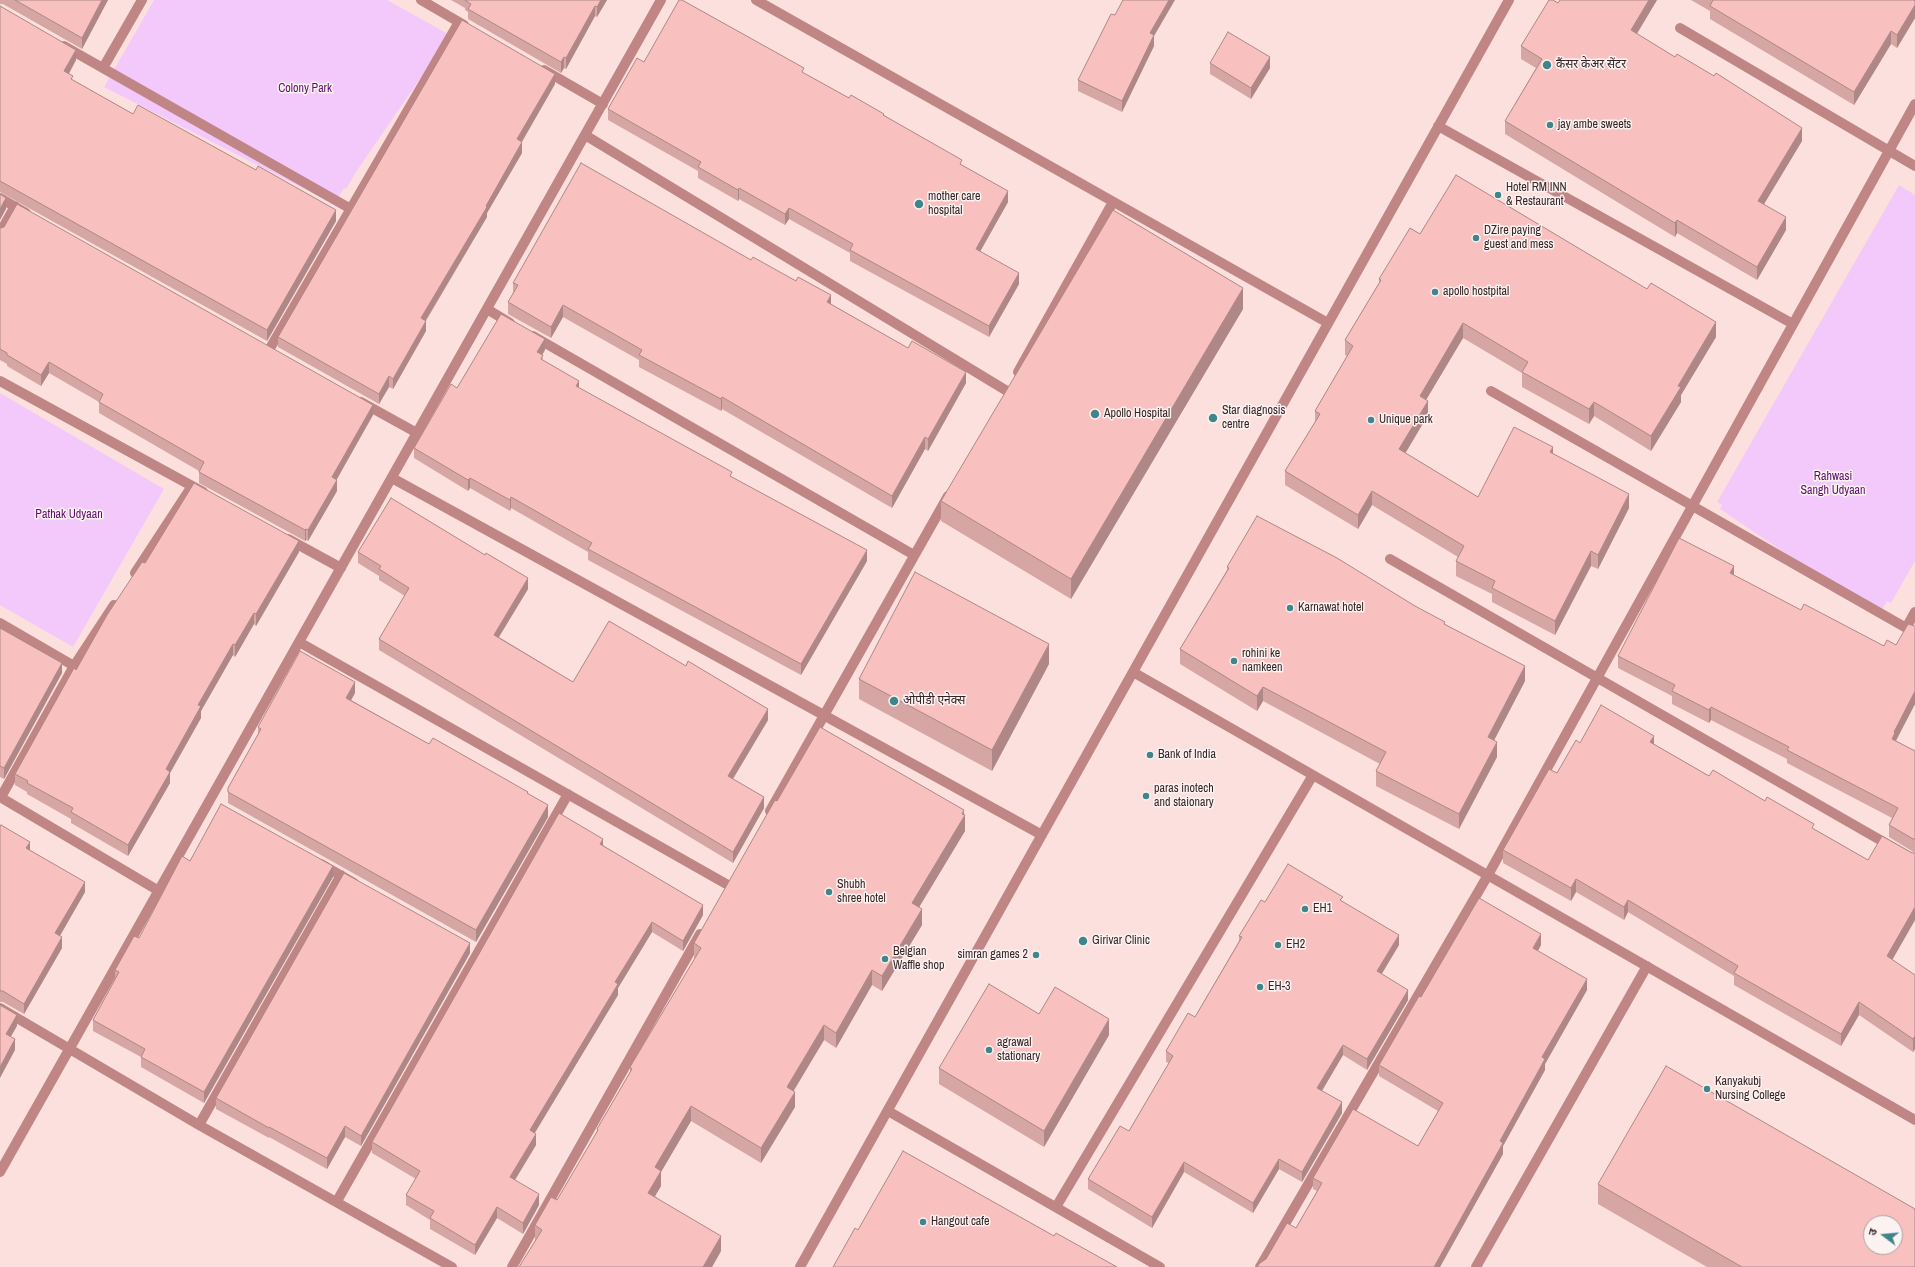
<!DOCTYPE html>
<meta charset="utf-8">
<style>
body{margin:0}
#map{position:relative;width:1915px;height:1267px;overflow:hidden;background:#fce0de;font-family:"Archivo Narrow","Noto Sans Devanagari",sans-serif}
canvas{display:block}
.north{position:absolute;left:1863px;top:1215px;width:40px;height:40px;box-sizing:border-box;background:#fcf2f2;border:1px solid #ada0a0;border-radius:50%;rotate:286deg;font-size:11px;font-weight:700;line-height:16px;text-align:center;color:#362525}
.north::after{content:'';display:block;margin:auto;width:14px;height:18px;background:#3e868b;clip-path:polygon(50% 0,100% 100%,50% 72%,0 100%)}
</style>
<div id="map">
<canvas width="1915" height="1267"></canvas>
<div class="north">उ</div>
</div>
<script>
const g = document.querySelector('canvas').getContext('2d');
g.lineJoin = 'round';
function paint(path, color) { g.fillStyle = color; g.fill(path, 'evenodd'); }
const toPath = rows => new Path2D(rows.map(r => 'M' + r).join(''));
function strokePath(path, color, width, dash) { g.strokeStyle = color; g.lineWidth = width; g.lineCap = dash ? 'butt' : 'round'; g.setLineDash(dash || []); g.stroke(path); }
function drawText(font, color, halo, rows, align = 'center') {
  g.font = font + ' "Archivo Narrow","Noto Sans Devanagari",sans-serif'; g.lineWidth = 3; g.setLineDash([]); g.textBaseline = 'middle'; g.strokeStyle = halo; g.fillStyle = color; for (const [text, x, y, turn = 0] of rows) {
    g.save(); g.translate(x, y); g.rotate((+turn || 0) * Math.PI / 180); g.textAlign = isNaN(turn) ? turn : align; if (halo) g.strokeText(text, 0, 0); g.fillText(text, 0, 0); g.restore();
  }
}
paint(toPath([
 [154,0,387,0,450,35,356,172,346,189,344,188,334,204,104,87],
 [1899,185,1915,195,1915,561,1891,603,1887,601,1878,616,1720,509,1722,505,1717,502],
 [0,393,164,489,73,647,0,605]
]), '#f3c9fb');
strokePath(toPath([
 [421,0,464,25],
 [756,0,1328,323],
 [1680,28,1915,166],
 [64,46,351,209],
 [103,68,142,0],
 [544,70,603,104],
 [1438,126,1793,324],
 [585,135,1007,391],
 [0,198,26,213],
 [0,233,15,206],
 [487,309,510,323],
 [533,336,914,555],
 [269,350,459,22],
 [1018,372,1113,202],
 [0,381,203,492],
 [1491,391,1915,633],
 [361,402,417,433],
 [392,478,1042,835],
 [288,539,341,568],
 [1390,559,1915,860],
 [135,573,192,486],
 [0,623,74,666],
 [1906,628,1915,612],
 [299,642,728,885],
 [1133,672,1915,1120],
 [0,797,159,891],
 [1,797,74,666,114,605],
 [770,811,948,496],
 [321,864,354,883],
 [0,1008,199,1125,452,1267],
 [888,1111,1160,1267],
 [199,1125,341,875],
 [0,1172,661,0],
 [337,1201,568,794],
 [1056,1207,1313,775],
 [512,1267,700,934],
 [800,1267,1509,0],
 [1260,1267,1488,875,1915,104],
 [1476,1267,1647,966]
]), '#c08685', 10);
paint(toPath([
 [0,0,108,0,82,49,3,4,0,4],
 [451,0,607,0,597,17,595,16,566,69,564,68,561,73,468,19,468,12,465,10,465,8],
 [1657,0,1637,34,1802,141,1764,204,1786,230,1757,280,1677,233,1675,237,1505,134,1505,121,1536,68,1521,59,1521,46,1558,3],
 [1691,0,1915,0,1915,18,1897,48,1891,44,1854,105,1710,19,1710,11],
 [0,6,76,60,69,74,73,80,133,114,336,221,267,341,0,192],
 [1154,36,1154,46,1122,112,1078,91,1078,80],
 [644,62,804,73,849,98,884,115,962,165,1008,202,980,251,1019,284,989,337,850,261,850,253,789,219,785,225,739,199,738,201,698,178,698,171,608,120,608,109],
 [1210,63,1270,68,1251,99,1210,74],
 [555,84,522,142,522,153,487,213,487,217,426,321,426,331,393,389,389,387,379,404,278,347,278,337],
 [0,228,373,415,336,479,337,491,308,541,306,540,305,541,199,483,199,471,99,413,99,402,49,373,41,386,7,366,7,364,0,360],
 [1420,234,1716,337,1681,395,1681,402,1651,451,1594,416,1589,424,1522,387,1522,373,1463,338,1426,400,1428,415,1405,453,1478,497,1553,454,1629,508,1598,569,1591,566,1555,635,1492,602,1492,594,1456,576,1456,561,1458,557,1372,505,1358,529,1285,485,1285,471,1315,422,1315,411,1347,356,1345,355,1345,340,1379,283,1379,279],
 [751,260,831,304,966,383,928,451,925,449,892,508,722,409,721,411,639,367,639,360,563,317,551,338,508,314,508,302,513,293,513,283],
 [1243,309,1071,599,941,521,941,501],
 [545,350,542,355,543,360,579,388,732,477,867,561,801,675,588,560,588,552,511,508,510,511,470,488,468,491,414,458,414,448,457,388],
 [299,552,256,626,254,624,235,657,233,655,201,711,201,718,170,773,170,783,128,856,71,823,71,819,27,794,27,792,15,785,15,774,76,670,145,563],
 [358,552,528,589,499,637,573,682,768,720,733,779,764,808,733,863,379,650,379,639,405,596,379,580,379,576,358,563],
 [1227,567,1445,624,1525,681,1494,740,1497,757,1459,829,1376,786,1376,771,1380,764,1263,701,1257,711,1180,664,1180,649,1227,570],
 [1734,575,1915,704,1896,741,1915,751,1915,853,1889,837,1889,825,1892,818,1787,763,1787,759,1711,720,1709,723,1672,704,1672,696,1618,668,1618,656],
 [0,623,0,628,62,673,4,779,0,777],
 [1049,664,992,771,859,699,859,679],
 [355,693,351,700,429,744,528,793,548,817,476,942,228,803,228,788,258,735,258,727],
 [1580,743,1654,744,1709,776,1814,829,1868,860,1915,853,1915,920,1892,960,1915,975,1915,1049,1913,1052,1859,1015,1841,1046,1734,985,1734,976,1628,912,1624,920,1576,892,1571,901,1503,863,1503,850,1557,773],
 [777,801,964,815,965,831,919,907,922,925,882,991,872,985,836,1048,824,1040,793,1091,795,1107,761,1163,691,1121,661,1172,661,1186,655,1196,721,1251,712,1267,519,1267,535,1241,535,1225,557,1200,597,1132,597,1129,630,1072,630,1067,695,959,694,958,694,943],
 [0,827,85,892,60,936,62,948,24,1014,3,1002,0,1002],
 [603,845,703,915,683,951,652,932,618,988,618,995,534,1133,536,1145,515,1180,539,1205,523,1234,497,1218,475,1255,430,1229,430,1220,406,1205,406,1195,416,1179,372,1153,372,1142],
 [190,861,333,877,204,1103,141,1067,141,1057,93,1031,93,1020,115,979,115,970,139,938],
 [1265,902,1343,902,1399,945,1381,974,1408,1000,1367,1070,1343,1055,1322,1091,1342,1113,1302,1182,1279,1169,1253,1213,1184,1172,1152,1228,1088,1189,1088,1179,1129,1131,1169,1063,1166,1062,1166,1051,1195,1017,1239,941,1239,936],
 [1541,945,1538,951,1587,990,1545,1064,1545,1070,1503,1146,1503,1154,1440,1267,1257,1267,1266,1259,1296,1228,1317,1191,1313,1189,1313,1178,1418,1146,1438,1111,1379,1076,1379,1065,1421,997],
 [470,953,361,1146,345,1137,327,1169,269,1137,269,1138,216,1109,216,1098],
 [1039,1014,1109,1035,1044,1147,939,1084,939,1068],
 [1598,1184,1915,1267,1707,1267,1598,1204]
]), '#d5a6a4');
paint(toPath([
 [102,0,108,0,82,49,82,38],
 [601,0,607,0,597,17,597,7],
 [1169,0,1175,0,1154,36,1154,46,1122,112,1122,101,1150,33],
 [1649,0,1657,0,1631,43,1631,30],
 [1915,5,1915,18,1897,48,1897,35],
 [595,6,595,16,566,69,566,58],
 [1891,31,1891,44,1854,105,1854,92],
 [76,50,76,60,64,82,64,71],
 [564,57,564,68,561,73,561,62],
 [1270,57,1270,68,1251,99,1251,88],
 [555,74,555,84,517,150,517,139],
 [1802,128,1802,141,1758,214,1758,201],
 [522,142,522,153,487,213,487,217,421,328,421,318],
 [739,188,739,199,738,201,738,190],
 [1008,191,1008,202,976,259,976,249],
 [6,198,6,209,0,220,0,209],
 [789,208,789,219,785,225,785,214],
 [336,210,336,221,267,341,267,330],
 [1786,217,1786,230,1757,280,1757,267],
 [1677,220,1677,233,1675,237,1675,223],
 [1019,273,1019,284,989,337,989,326],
 [1243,288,1243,309,1071,599,1071,579],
 [831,295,831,307,827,302],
 [563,305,563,317,551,338,551,327],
 [426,321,426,331,393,389,393,379],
 [1716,322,1716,337,1681,395,1681,402,1651,451,1651,436,1678,386],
 [1463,323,1463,338,1420,410,1420,396],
 [545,339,545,350,537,363,537,352],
 [49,362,49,373,41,386,41,375],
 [966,372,966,383,928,451,928,439],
 [389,376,389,387,379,404,379,394],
 [579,381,579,391,576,386],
 [722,397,722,409,721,411,721,399],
 [1428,401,1428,415,1399,464,1399,449],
 [1594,402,1594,416,1589,424,1589,409],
 [373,405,373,415,332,488,332,477],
 [925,437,925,449,892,508,892,496],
 [1553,447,1553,462,1550,452],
 [470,478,470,488,468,491,468,480],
 [337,480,337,491,308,541,308,530],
 [1372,491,1372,505,1358,529,1358,515],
 [1629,494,1629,508,1598,569,1598,555],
 [511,497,511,508,510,511,510,500],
 [306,529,306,540,305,541,305,530],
 [299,541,299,552,256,626,256,614],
 [867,550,867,561,801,675,801,664],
 [1591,551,1591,566,1555,635,1555,621],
 [1734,566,1734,579,1730,573],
 [528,578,528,589,494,645,494,635],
 [254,613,254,624,235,657,235,645],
 [233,644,233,655,201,711,201,718,170,773,170,783,128,856,128,845,198,705],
 [1049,644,1049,664,992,771,992,750],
 [62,663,62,673,4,779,4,768],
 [1525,666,1525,681,1488,752,1488,737],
 [355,682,355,693,346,709,346,698],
 [1263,687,1263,701,1257,711,1257,696],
 [1915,691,1915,704,1895,742,1892,739,1894,732],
 [1711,707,1711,720,1709,723,1709,710],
 [768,709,768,720,728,787,728,776],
 [1654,736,1654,748,1650,742],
 [1497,742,1497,757,1459,829,1459,814],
 [764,797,764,808,733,863,733,852],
 [548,805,548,817,476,942,476,930],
 [964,810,964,817,965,815,965,831,912,919,912,903],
 [603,839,603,850,600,844],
 [30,842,30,853,26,848],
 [333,866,333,877,204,1103,204,1092],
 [1576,879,1576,892,1571,901,1571,888],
 [85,882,85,892,55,944,55,933],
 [1628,900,1628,912,1624,920,1624,907],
 [703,905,703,915,683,951,683,941],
 [1915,907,1915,920,1887,969,1887,956],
 [922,909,922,925,882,991,882,976],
 [652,922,652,932,618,988,618,995,530,1141,530,1130,615,982],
 [1541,934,1541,945,1533,959,1533,948],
 [1399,935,1399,945,1377,982,1377,971],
 [62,937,62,948,24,1014,24,1004],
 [470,943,470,953,361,1146,361,1136],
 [872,970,872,985,836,1048,836,1033],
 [1587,979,1587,990,1545,1064,1545,1070,1503,1146,1503,1154,1440,1267,1434,1267,1500,1141,1542,1057],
 [1408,990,1408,1000,1367,1070,1367,1059],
 [1859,1002,1859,1015,1841,1046,1841,1034],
 [17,1015,17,1026,6,1045,6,1034],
 [1109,1019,1109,1035,1044,1147,1044,1131],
 [824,1025,824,1040,787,1102,787,1087],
 [1915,1036,1915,1049,1913,1052,1913,1039],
 [15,1039,15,1050,0,1078,0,1067],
 [1343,1045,1343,1055,1317,1099,1317,1088],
 [795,1092,795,1107,761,1163,761,1148],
 [1342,1102,1342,1113,1302,1182,1302,1172],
 [691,1106,691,1121,661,1172,661,1186,648,1208,648,1193,655,1167],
 [345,1126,345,1137,327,1169,327,1158],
 [536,1134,536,1145,510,1188,510,1177],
 [1279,1159,1279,1169,1253,1213,1253,1203],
 [1184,1162,1184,1172,1152,1228,1152,1217],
 [539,1194,539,1205,523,1234,523,1223],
 [497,1207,497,1218,475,1255,475,1245],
 [721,1236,721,1251,712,1267,703,1267]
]), '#ae8786');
const building = toPath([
 [15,0,102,0,82,38,15,0],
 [465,0,601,0,597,7,595,6,566,58,564,57,561,62,468,9,471,4,465,0],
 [679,0,682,0,804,68,802,72,849,98,851,95,884,114,883,115,962,160,960,164,1008,191,976,249,1019,273,989,326,850,250,853,244,789,208,785,214,739,188,738,190,698,167,701,162,608,109,637,58,644,62,679,0],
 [1123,0,1169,0,1150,33,1154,35,1122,101,1078,80,1111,14,1115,15,1123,0],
 [1549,0,1553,0,1558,3,1560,0,1649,0,1631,30,1675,57,1677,54,1714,76,1716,73,1802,128,1758,201,1786,217,1757,267,1677,220,1675,223,1505,121,1542,59,1521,46,1549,0],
 [1713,0,1915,0,1915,5,1897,35,1891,31,1854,92,1710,6,1713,0],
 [0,6,76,50,64,71,73,76,71,79,133,114,138,105,256,170,258,166,336,210,267,330,0,181,0,6],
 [462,20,555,74,517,139,522,142,486,206,487,207,421,318,426,321,393,379,389,376,379,394,278,337,462,20],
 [1228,32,1270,57,1251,88,1210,63,1228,32],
 [581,163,751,260,753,257,796,281,798,277,831,295,827,302,908,348,912,341,966,372,928,439,925,437,892,496,722,397,721,399,639,355,642,350,563,305,551,327,508,302,518,285,513,283,581,163],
 [1456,175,1647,289,1651,283,1716,322,1678,386,1681,387,1651,436,1594,402,1589,409,1522,372,1528,362,1463,323,1420,396,1428,401,1399,449,1478,497,1514,427,1553,447,1550,452,1629,494,1598,555,1591,551,1555,621,1492,588,1495,581,1456,561,1464,546,1372,491,1358,515,1285,471,1320,414,1315,411,1353,346,1345,340,1381,280,1379,279,1410,228,1420,234,1456,175],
 [0,194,6,198,0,209,0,194],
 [17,204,373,405,332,477,337,480,308,530,306,529,305,530,199,472,204,462,99,402,103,394,49,362,41,375,7,355,7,353,0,349,0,228,4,227,17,204],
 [1113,210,1243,288,1071,579,941,501,1113,210],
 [501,314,545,339,537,352,543,355,541,359,579,381,576,386,732,472,730,476,867,550,801,664,588,549,592,543,511,497,510,500,470,478,468,480,414,448,451,384,457,388,501,314],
 [194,483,299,541,256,614,254,613,235,645,233,644,198,705,201,706,166,769,170,772,128,845,71,812,73,808,27,783,28,781,15,774,74,668,76,670,107,615,142,562,145,563,194,483],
 [391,498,485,555,486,553,528,578,494,635,573,682,609,621,686,666,688,661,768,709,728,776,764,797,733,852,379,639,409,588,379,569,381,566,358,552,391,498],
 [1257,516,1337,558,1415,606,1445,622,1444,624,1525,666,1488,737,1497,742,1459,814,1376,771,1386,752,1263,687,1257,696,1180,649,1229,568,1227,567,1257,516],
 [1679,538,1734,566,1730,573,1801,610,1804,604,1884,646,1887,640,1896,645,1908,624,1915,626,1915,691,1894,732,1895,733,1892,739,1915,751,1915,840,1889,825,1898,808,1787,750,1789,747,1711,707,1709,710,1672,691,1675,685,1618,656,1679,538],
 [915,572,1049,644,992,750,859,679,915,572],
 [0,628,62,663,4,768,0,766,0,628],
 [300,651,355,682,346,698,429,744,433,738,528,792,527,793,548,805,476,930,228,792,228,788,261,729,258,727,300,651],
 [1601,705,1654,736,1650,742,1709,776,1713,770,1765,801,1767,797,1814,824,1812,828,1868,860,1882,836,1912,853,1915,853,1915,907,1887,956,1915,975,1915,1036,1913,1039,1859,1002,1841,1034,1734,973,1738,966,1628,900,1624,907,1576,879,1571,888,1503,850,1549,769,1557,773,1576,740,1580,743,1601,705],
 [820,727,964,810,962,814,965,815,912,903,922,909,882,976,872,970,836,1033,824,1025,787,1087,795,1092,761,1148,691,1106,655,1167,661,1171,648,1193,721,1236,703,1267,519,1267,542,1230,535,1225,551,1197,557,1200,598,1130,597,1129,632,1069,630,1067,701,948,694,943,775,800,777,801,820,727],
 [221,804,333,866,204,1092,141,1057,145,1049,93,1020,119,972,115,970,134,936,139,938,182,856,190,861,221,804],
 [559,813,603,839,600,844,703,905,683,941,652,922,615,982,618,984,530,1130,536,1134,510,1177,539,1194,523,1223,497,1207,475,1245,430,1218,434,1211,406,1195,420,1171,372,1142,559,813],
 [1,825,30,842,26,848,85,882,55,933,62,937,24,1004,3,991,0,991,0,827,1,825],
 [1288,864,1343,897,1340,900,1399,935,1377,971,1408,990,1367,1059,1343,1045,1317,1088,1342,1102,1302,1172,1279,1159,1253,1203,1184,1162,1152,1217,1088,1179,1120,1126,1129,1131,1173,1056,1166,1051,1188,1013,1195,1017,1242,937,1239,936,1261,900,1265,902,1288,864],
 [344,873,470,943,361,1136,345,1126,327,1158,269,1127,269,1128,216,1098,344,873],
 [1479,898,1541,934,1533,948,1587,979,1542,1057,1545,1059,1500,1141,1503,1143,1434,1267,1257,1267,1260,1263,1266,1259,1287,1223,1296,1228,1322,1183,1313,1178,1353,1109,1418,1146,1443,1103,1379,1065,1419,996,1421,997,1479,898],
 [989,984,1039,1014,1055,987,1109,1019,1044,1131,939,1068,989,984],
 [0,1005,17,1015,6,1034,15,1039,0,1067,0,1005],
 [1666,1066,1915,1209,1915,1267,1742,1267,1598,1184,1666,1066],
 [1871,1223,1895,1223,1895,1247,1871,1247,1871,1223],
 [903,1151,1054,1236,1056,1233,1117,1267,833,1267,855,1228,858,1230,903,1151]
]);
paint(building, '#f8c1bf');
strokePath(building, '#ae8786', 1);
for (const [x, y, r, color] of [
 [1547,65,5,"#3e868b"],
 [1550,125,4,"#3e868b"],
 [1498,195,4,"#3e868b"],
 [919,204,5,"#3e868b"],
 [1476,238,4,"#3e868b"],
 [1435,292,4,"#3e868b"],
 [1095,414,5,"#3e868b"],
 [1213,418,5,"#3e868b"],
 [1371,420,4,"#3e868b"],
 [1290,608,4,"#3e868b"],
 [1234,661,4,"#3e868b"],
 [894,701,5,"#3e868b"],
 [1150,755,4,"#3e868b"],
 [1146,796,4,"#3e868b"],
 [829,892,4,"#3e868b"],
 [1305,909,4,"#3e868b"],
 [1083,941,5,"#3e868b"],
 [1278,945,4,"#3e868b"],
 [1036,955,4,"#3e868b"],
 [885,959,4,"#3e868b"],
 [1260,987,4,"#3e868b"],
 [989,1050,4,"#3e868b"],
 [1707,1089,4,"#3e868b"],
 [923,1222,4,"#3e868b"]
]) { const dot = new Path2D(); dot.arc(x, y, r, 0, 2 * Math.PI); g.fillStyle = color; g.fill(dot); strokePath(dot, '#fcf2f2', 1.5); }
drawText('12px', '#362525', '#fcf2f2', [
 ["कैंसर केअर सेंटर",1556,65],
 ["jay ambe sweets",1558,125],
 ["Hotel RM INN",1506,188],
 ["& Restaurant",1506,202],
 ["mother care",928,197],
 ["hospital",928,211],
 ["DZire paying",1484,231],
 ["guest and mess",1484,245],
 ["apollo hostpital",1443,292],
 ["Star diagnosis",1222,411],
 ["centre",1222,425],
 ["Apollo Hospital",1104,414],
 ["Unique park",1379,420],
 ["Karnawat hotel",1298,608],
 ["rohini ke",1242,654],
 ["namkeen",1242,668],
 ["ओपीडी एनेक्स",903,701],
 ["Bank of India",1158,755],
 ["paras inotech",1154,789],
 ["and staionary",1154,803],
 ["Shubh",837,885],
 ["shree hotel",837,899],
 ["EH1",1313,909],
 ["Girivar Clinic",1092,941],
 ["EH2",1286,945],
 ["Belgian",893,952],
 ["Waffle shop",893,966],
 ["simran games 2",1028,955,"right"],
 ["EH-3",1268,987],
 ["agrawal",997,1043],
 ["stationary",997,1057],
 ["Kanyakubj",1715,1082],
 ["Nursing College",1715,1096],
 ["Hangout cafe",931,1222]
], 'left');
drawText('12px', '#5b0f69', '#fcf2f2', [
 ["Colony Park",305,89],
 ["Rahwasi",1833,477],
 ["Sangh Udyaan",1833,491],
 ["Pathak Udyaan",69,515]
]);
</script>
